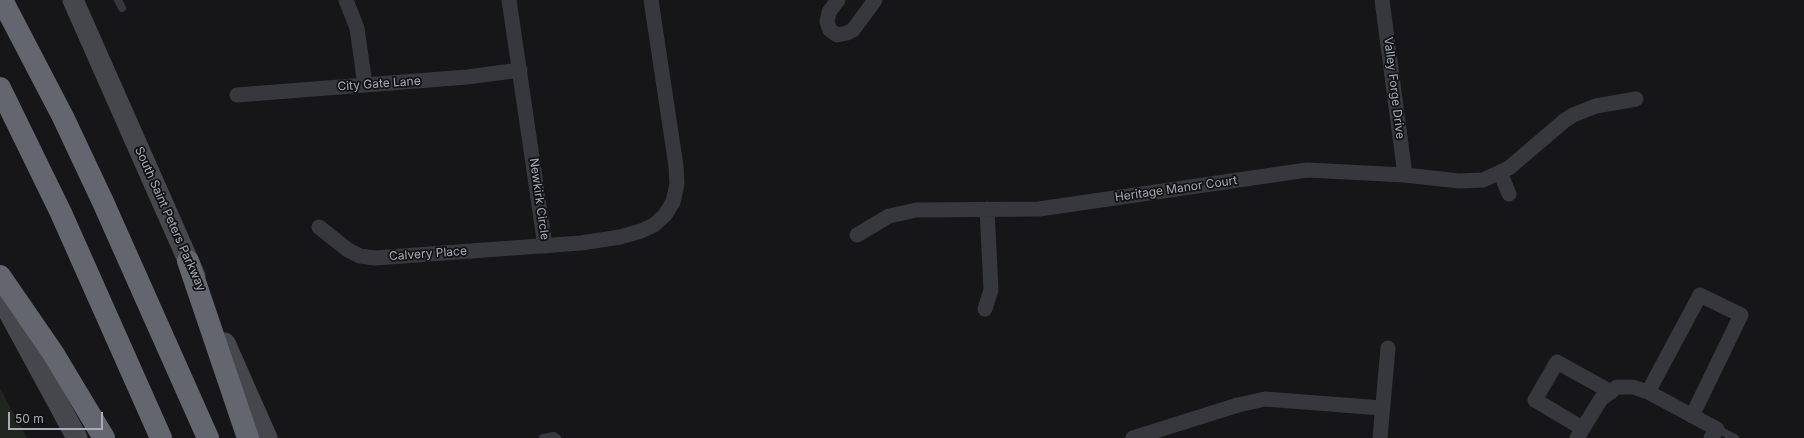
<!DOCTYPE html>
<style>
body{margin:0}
#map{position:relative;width:1804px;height:438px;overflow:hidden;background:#161618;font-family:Inter,sans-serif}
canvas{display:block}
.scale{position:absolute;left:8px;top:412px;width:95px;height:18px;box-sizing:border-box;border:2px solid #a8adb8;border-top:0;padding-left:5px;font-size:12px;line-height:14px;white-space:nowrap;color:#a8adb8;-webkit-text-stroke:3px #111113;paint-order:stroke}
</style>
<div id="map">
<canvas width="1804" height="438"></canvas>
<div class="scale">50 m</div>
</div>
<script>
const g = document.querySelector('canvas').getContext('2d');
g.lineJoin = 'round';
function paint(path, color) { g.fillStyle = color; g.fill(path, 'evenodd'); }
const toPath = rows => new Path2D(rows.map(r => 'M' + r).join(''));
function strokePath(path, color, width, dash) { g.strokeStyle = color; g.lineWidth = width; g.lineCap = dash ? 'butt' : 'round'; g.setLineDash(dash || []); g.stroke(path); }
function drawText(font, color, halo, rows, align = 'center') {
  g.font = font + ' Inter,sans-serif'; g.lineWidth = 3.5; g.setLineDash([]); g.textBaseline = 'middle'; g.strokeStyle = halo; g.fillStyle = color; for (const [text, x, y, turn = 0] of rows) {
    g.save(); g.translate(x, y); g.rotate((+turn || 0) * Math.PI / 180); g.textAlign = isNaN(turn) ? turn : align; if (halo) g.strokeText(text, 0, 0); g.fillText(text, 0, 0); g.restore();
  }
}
paint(toPath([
 [0,388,27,438,0,438]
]), '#1e261f');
strokePath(toPath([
 [118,0,122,8],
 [1717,429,1735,438],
 [543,438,554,436,557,438]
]), '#37383d', 8);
strokePath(toPath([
 [346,0,357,28,365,85],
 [509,0,545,246],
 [838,0,829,12,827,22,830,30,837,35,847,33,853,30,875,0],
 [1382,0,1405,175],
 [237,95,467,77,520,70],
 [1500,172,1509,194],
 [319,227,348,250,360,256,375,258,581,243,620,237,641,231,654,225,665,215,673,202,677,184,676,166,651,0],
 [857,235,889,216,916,210,1039,209,1307,170,1405,175,1459,181,1483,180,1509,168,1564,121,1573,115,1596,106,1636,99],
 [985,309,991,290,987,209],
 [1648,392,1700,295,1741,315,1692,416],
 [1582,428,1535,400,1557,362,1611,392],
 [1133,438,1238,405,1265,399,1382,408],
 [1380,438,1388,348],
 [1577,438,1601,399,1617,387,1633,387,1648,392,1717,429,1711,438]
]), '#37383d', 15);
strokePath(toPath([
 [73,0,195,276],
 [0,296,77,438],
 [225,343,267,438]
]), '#45474d', 21);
strokePath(toPath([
 [2,0,63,117,103,202,208,438],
 [0,88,61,213,161,438],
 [188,261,248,438],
 [0,276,53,353,104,438]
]), '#63666e', 22);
drawText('12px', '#a8adb8', '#111113', [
 ["City Gate Lane",379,84,-4],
 ["Valley Forge Drive",1394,88,83],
 ["Heritage Manor Court",1176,189,-8],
 ["Newkirk Circle",539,199,82],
 ["South Saint Peters Parkway",170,219,66],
 ["Calvery Place",428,254,-4]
]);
</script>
